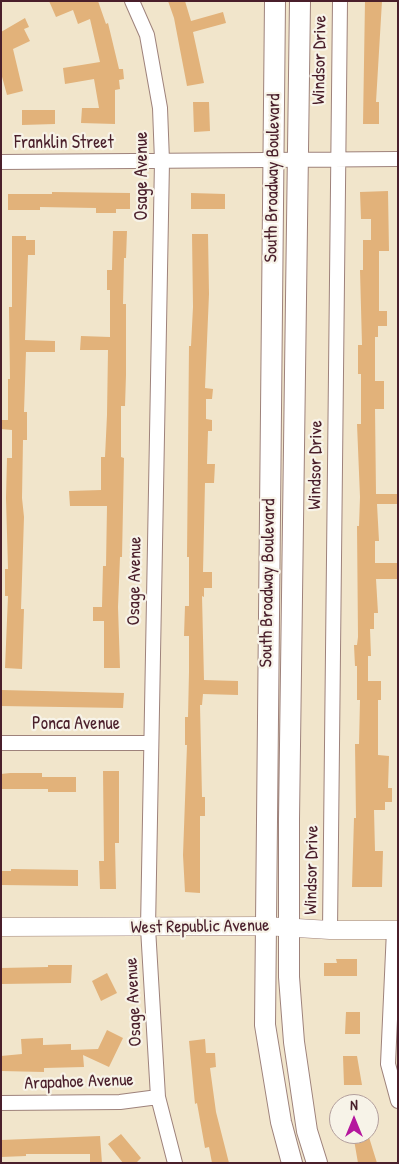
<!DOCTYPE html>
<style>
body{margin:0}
#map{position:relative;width:399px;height:1164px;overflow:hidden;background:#f1e5cb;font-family:"Patrick Hand",sans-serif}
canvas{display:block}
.frame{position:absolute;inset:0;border:2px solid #4a1f2b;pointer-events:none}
.north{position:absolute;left:329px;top:1094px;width:50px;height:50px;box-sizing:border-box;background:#f7f3e8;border:1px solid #b29e9c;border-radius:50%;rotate:0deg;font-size:14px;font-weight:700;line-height:20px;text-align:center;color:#4a1f2b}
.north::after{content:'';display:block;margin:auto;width:18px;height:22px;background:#b5179e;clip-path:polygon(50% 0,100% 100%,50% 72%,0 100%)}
</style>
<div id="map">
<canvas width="399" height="1164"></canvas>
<div class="frame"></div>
<div class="north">N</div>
</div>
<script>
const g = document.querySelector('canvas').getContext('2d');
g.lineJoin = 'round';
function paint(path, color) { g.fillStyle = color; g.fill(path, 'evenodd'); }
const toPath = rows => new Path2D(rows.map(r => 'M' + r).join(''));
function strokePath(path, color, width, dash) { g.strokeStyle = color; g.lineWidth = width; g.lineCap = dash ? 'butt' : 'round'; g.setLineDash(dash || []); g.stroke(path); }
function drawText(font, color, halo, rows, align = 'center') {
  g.font = font + ' "Patrick Hand",sans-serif'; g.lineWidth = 4.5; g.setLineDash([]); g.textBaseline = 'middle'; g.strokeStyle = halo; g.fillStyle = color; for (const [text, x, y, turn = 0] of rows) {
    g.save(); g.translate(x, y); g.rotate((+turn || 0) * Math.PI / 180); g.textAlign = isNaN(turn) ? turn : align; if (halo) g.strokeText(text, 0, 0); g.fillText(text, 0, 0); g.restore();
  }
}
paint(toPath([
 [49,1,98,1,106,24,108,23,119,69,123,69,124,79,119,80,120,89,115,90,115,124,81,123,82,108,99,108,94,79,65,84,63,68,100,62,90,19,78,24,73,10,56,17],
 [168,1,185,1,191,21,223,12,226,23,193,32,204,83,187,86,174,18],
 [365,1,382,1,376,102,379,102,379,124,363,124],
 [25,18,29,27,24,29,30,41,13,49,23,91,7,95,1,73,1,32],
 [193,102,209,102,210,131,194,132],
 [22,110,55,110,55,124,22,125],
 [388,191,389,251,379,251,379,311,387,311,387,326,378,326,378,337,375,337,375,381,384,381,384,409,375,409,376,494,398,494,398,504,377,504,379,541,375,541,375,563,398,563,398,579,376,579,378,613,374,613,374,629,370,629,371,656,368,656,368,681,381,681,381,700,378,700,378,755,389,756,388,788,392,788,392,802,385,802,385,810,374,810,375,851,383,851,382,887,352,887,354,818,356,818,355,744,359,744,360,700,357,700,357,666,355,666,354,645,357,645,358,637,357,526,359,526,360,497,357,424,361,424,361,374,358,374,358,345,362,345,360,270,363,270,363,240,371,240,371,219,361,219,360,192],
 [52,192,130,193,130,209,116,209,116,213,96,213,96,208,40,207,40,210,8,210,8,194,52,194],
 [191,193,225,194,225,209,191,209],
 [113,231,127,231,126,258,124,258,123,304,126,304,126,375,125,406,121,406,121,457,124,458,122,557,120,557,118,607,120,668,104,668,104,621,93,621,93,607,102,607,103,566,106,566,107,506,70,506,69,491,101,490,101,457,105,457,107,415,108,350,80,350,81,336,110,337,110,290,107,290,107,270,112,270],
 [192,234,208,234,209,294,205,388,213,389,212,399,206,399,206,419,212,420,212,431,208,431,207,464,215,464,214,483,205,483,203,572,212,572,212,588,204,588,204,597,202,596,204,680,238,681,238,695,203,694,202,705,200,705,202,797,205,797,205,816,200,816,200,893,185,892,183,855,187,745,185,745,185,717,188,717,189,672,189,636,184,636,185,606,189,606,189,557,187,557,189,346,191,346,193,307],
 [12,236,26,236,26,240,35,240,35,255,28,255,25,340,55,341,55,352,26,352,24,412,27,412,27,440,23,440,22,498,24,517,21,609,24,609,22,669,5,668,8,596,5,596,5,569,8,569,6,498,7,458,12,458,12,430,1,429,1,420,8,420,8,379,10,379,9,307,12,307],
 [1,690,124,693,123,708,1,706],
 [103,771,119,771,119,843,115,843,116,889,100,889,99,861,104,861],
 [10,773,42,773,42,777,76,777,76,792,48,792,48,789,1,789,1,774],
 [11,869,78,870,78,886,1,885,1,871,11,871],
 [336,959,357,959,357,976,324,976,324,963,337,963],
 [48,965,72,965,71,983,1,984,1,968,48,967],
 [107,973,117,993,101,1001,92,981],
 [346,1012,360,1012,360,1034,345,1034],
 [107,1030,123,1038,109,1067,83,1055,84,1067,44,1068,44,1072,1,1071,1,1056,22,1054,21,1039,43,1038,43,1045,71,1044,71,1050,98,1049],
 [205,1039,206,1053,215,1053,216,1067,210,1068,216,1112,229,1163,212,1163,209,1147,205,1148,197,1103,195,1104,189,1041],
 [343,1056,357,1056,362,1085,344,1085],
 [121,1134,141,1158,136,1163,123,1163,108,1144],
 [353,1134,368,1134,377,1163,358,1163],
 [100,1136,102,1163,90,1163,90,1154,26,1154,26,1156,1,1157,1,1140]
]), '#e2b27a');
const minor = toPath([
 [132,1,147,35,160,108,162,161,148,928,158,1097,175,1163],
 [1,162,398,159],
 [1,743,150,743],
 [330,930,340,1],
 [394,930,388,1064,398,1101],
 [1,1103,120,1102,158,1097]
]);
const tertiary = toPath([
 [1,927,264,926,330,930,398,930]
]);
const secondary = toPath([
 [275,1,265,1025,281,1122,292,1163],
 [300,1,289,819,289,977,294,1042,307,1131,317,1163]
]);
strokePath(minor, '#9e827b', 16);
strokePath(tertiary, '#9e827b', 19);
strokePath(secondary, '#9e827b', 22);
strokePath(minor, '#fff', 14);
strokePath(tertiary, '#fff', 18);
strokePath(secondary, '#fff', 20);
drawText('18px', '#4a1f2b', '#f7f3e8', [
 ["Windsor Drive",320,60,-89],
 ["Franklin Street",64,143],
 ["Osage Avenue",142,176,-90],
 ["South Broadway Boulevard",273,178,-89],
 ["Windsor Drive",316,465,-89],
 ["Osage Avenue",135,581,-89],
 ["South Broadway Boulevard",268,583,-89],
 ["Ponca Avenue",76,724],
 ["Windsor Drive",312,870,-89],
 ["West Republic Avenue",200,927,-1],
 ["Osage Avenue",134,1002,-93],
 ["Arapahoe Avenue",79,1082,-2]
]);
</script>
